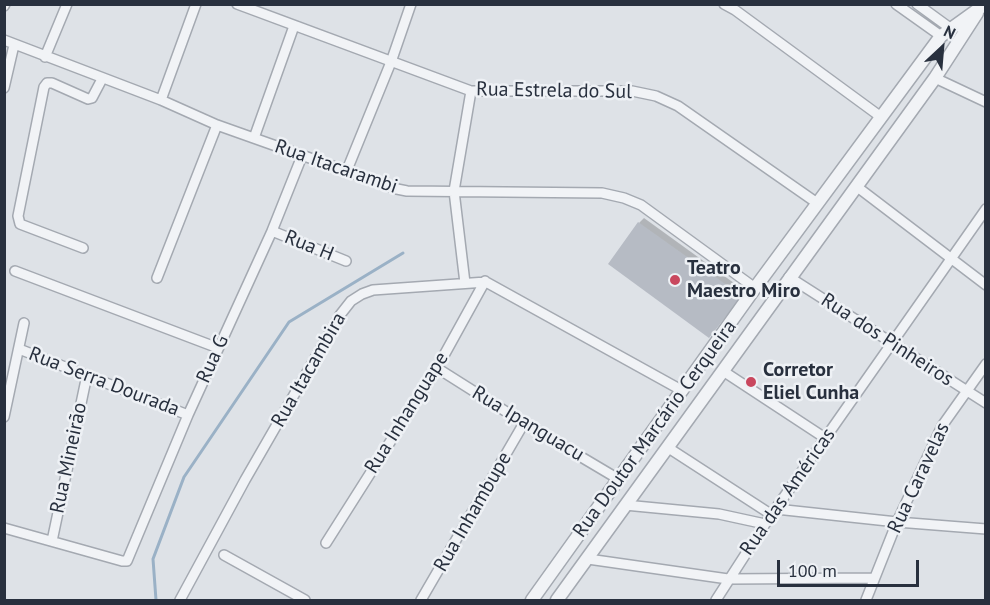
<!DOCTYPE html>
<meta charset="utf-8">
<style>
body{margin:0}
#map{position:relative;width:990px;height:605px;overflow:hidden;background:#dee2e7;font-family:"PT Sans",sans-serif}
canvas{display:block}
.frame{position:absolute;inset:0;border:6px solid #28303e;pointer-events:none}
.north{position:absolute;left:912px;top:18px;width:60px;height:60px;-webkit-text-stroke:4px #eef1f5;paint-order:stroke;rotate:26deg;font-size:16px;font-weight:700;line-height:24px;text-align:center;color:#28303e}
.north::after{content:'';display:block;margin:auto;width:21px;height:27px;background:#28303e;clip-path:polygon(50% 0,100% 100%,50% 72%,0 100%)}
.scale{position:absolute;left:777px;top:560px;width:142px;height:27px;box-sizing:border-box;border:3px solid #28303e;border-top:0;padding-left:8px;font-size:18px;line-height:21px;white-space:nowrap;color:#28303e;-webkit-text-stroke:4px #eef1f5;paint-order:stroke}
</style>
<div id="map">
<canvas width="990" height="605"></canvas>
<div class="frame"></div>
<div class="north">N</div>
<div class="scale">100 m</div>
</div>
<script>
const g = document.querySelector('canvas').getContext('2d');
g.lineJoin = 'round';
function paint(path, color) { g.fillStyle = color; g.fill(path, 'evenodd'); }
const toPath = rows => new Path2D(rows.map(r => 'M' + r).join(''));
function strokePath(path, color, width, dash) { g.strokeStyle = color; g.lineWidth = width; g.lineCap = dash ? 'butt' : 'round'; g.setLineDash(dash || []); g.stroke(path); }
function drawText(font, color, halo, rows, align = 'center') {
  g.font = font + ' "PT Sans",sans-serif'; g.lineWidth = 5; g.setLineDash([]); g.textBaseline = 'middle'; g.strokeStyle = halo; g.fillStyle = color; for (const [text, x, y, turn = 0] of rows) {
    g.save(); g.translate(x, y); g.rotate((+turn || 0) * Math.PI / 180); g.textAlign = isNaN(turn) ? turn : align; if (halo) g.strokeText(text, 0, 0); g.fillText(text, 0, 0); g.restore();
  }
}
paint(toPath([
 [644,218,745,291,713,331,639,223]
]), '#0003');
strokePath(toPath([
 [156,600,153,559,184,477,289,322,403,253]
]), '#9ab1c6', 3);
paint(toPath([
 [638,222,742,296,709,338,608,264]
]), '#b6bbc4');
const minor = toPath([
 [237,4,471,91,632,91,656,96,678,106,817,203],
 [724,4,735,10,881,117],
 [896,4,941,36],
 [917,4,950,28],
 [4,6,5,4],
 [4,40,161,100,217,125,397,189,407,191,602,193,624,198,641,205,755,288],
 [45,57,67,4],
 [935,78,986,102],
 [4,88,14,45],
 [161,100,196,4],
 [254,138,294,26],
 [347,170,391,62,411,4],
 [856,186,986,285],
 [272,231,346,261],
 [83,248,20,224,18,216,44,87,47,83,52,83,88,99,92,98,102,79],
 [15,271,218,348],
 [789,277,986,403],
 [157,278,217,125],
 [465,283,454,191,471,91],
 [19,349,188,415],
 [437,368,524,423,620,480],
 [723,371,825,438],
 [4,417,24,323],
 [667,447,772,515],
 [625,505,719,514,765,524],
 [776,509,897,522,986,529],
 [4,528,122,561,127,561,188,415,272,231,302,156],
 [52,541,87,375],
 [326,543,437,368,485,281],
 [224,555,305,600],
 [588,559,728,579,874,578],
 [180,600,245,480,340,315,351,301,362,294,373,290,486,282,683,391],
 [421,600,524,423],
 [716,600,765,524,986,209],
 [866,600,897,522,942,426,986,364]
]);
const tertiary = toPath([
 [532,600,755,288,941,36,980,8],
 [557,600,935,78,977,13]
]);
strokePath(minor, '#a4a9b1', 12);
strokePath(tertiary, '#a4a9b1', 15);
strokePath(minor, '#f1f3f6', 9);
strokePath(tertiary, '#f1f3f6', 12);
for (const [x, y, r, color] of [
 [675,280,6,"#c9475e"],
 [751,382,6,"#c9475e"]
]) { const dot = new Path2D(); dot.arc(x, y, r, 0, 2 * Math.PI); g.fillStyle = color; g.fill(dot); strokePath(dot, '#eef1f5', 2); }
drawText('20px', '#28303e', '#eef1f5', [
 ["Rua Estrela do Sul",554,91,1],
 ["Rua Itacarambi",336,167,19],
 ["Rua H",309,246,22],
 ["Rua dos Pinheiros",887,340,33],
 ["Rua G",213,359,-66],
 ["Rua Itacambira",309,370,-60],
 ["Rua Serra Dourada",104,382,21],
 ["Rua Inhanguape",407,413,-58],
 ["Rua Ipanguacu",528,424,31],
 ["Rua Doutor Marcário Cerqueira",655,429,-54],
 ["Rua Mineirão",69,458,-78],
 ["Rua Caravelas",919,478,-65],
 ["Rua das Américas",788,492,-55],
 ["Rua Inhambupe",473,512,-60]
]);
drawText('bold 20px', '#28303e', '#eef1f5', [
 ["Teatro",687,268],
 ["Maestro Miro",687,291],
 ["Corretor",763,370],
 ["Eliel Cunha",763,393]
], 'left');
</script>
